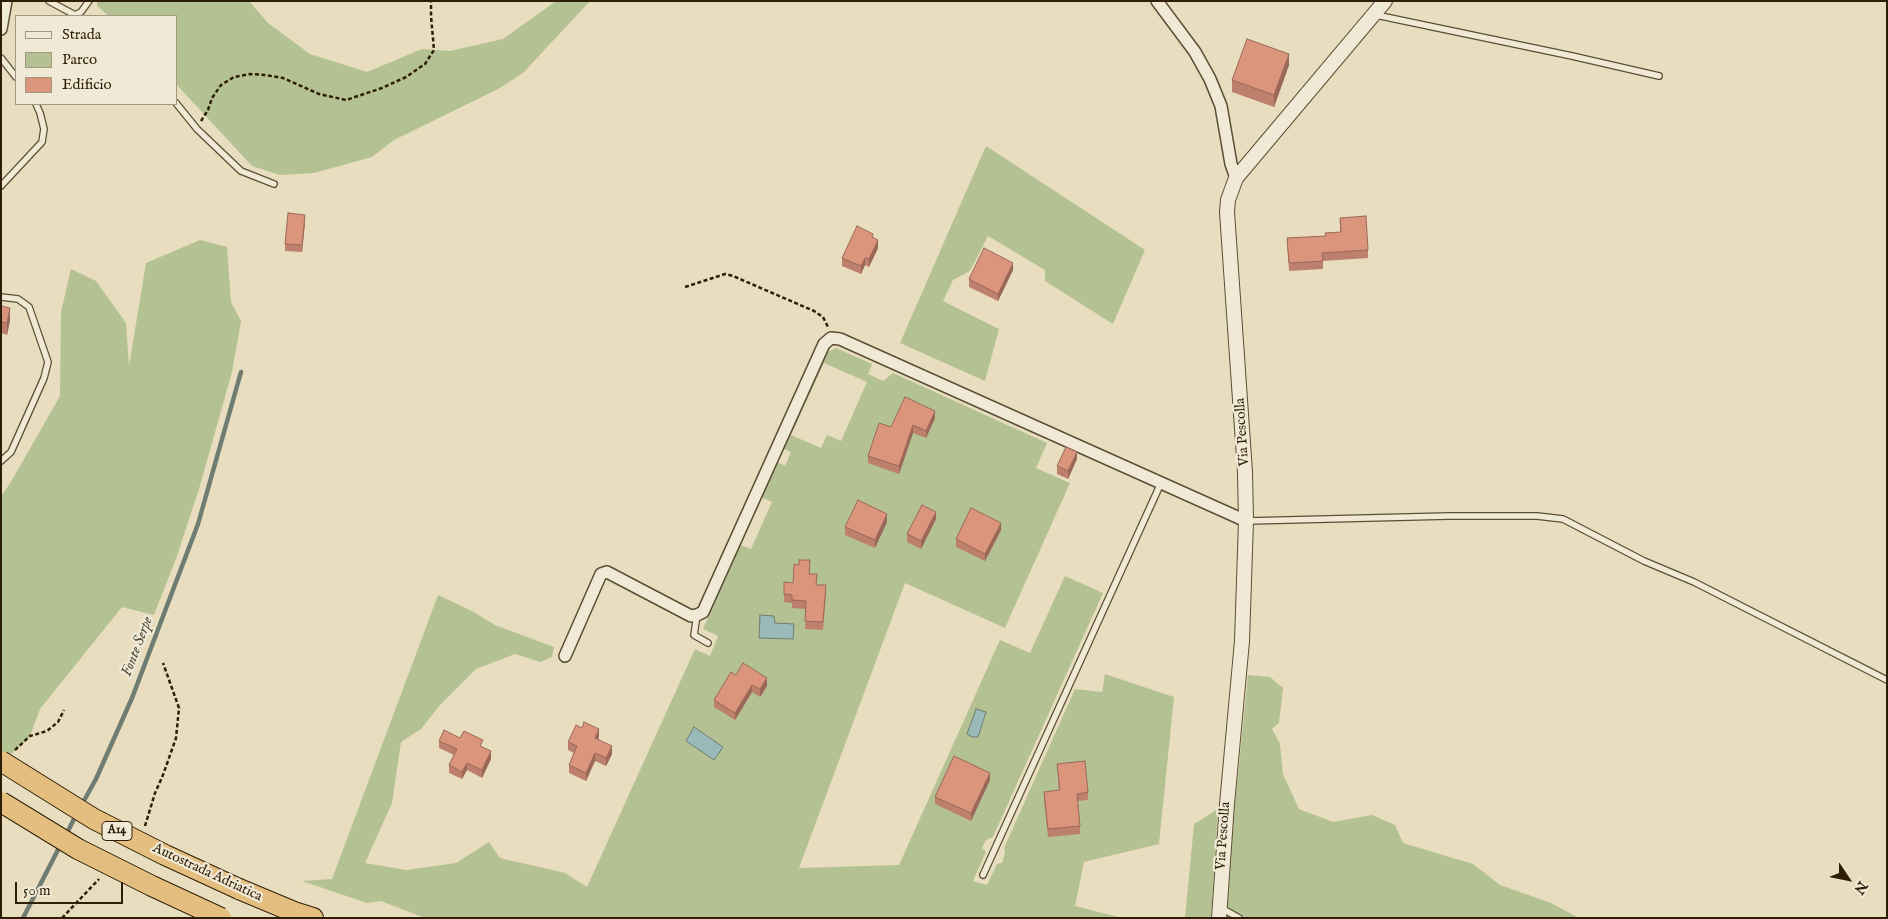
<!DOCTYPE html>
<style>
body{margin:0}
#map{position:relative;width:1888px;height:919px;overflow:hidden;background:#e8ddbe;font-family:"IM FELL English",serif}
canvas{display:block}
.frame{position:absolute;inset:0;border:2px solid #2e1e06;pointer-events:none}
.legend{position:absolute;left:15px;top:15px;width:162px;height:90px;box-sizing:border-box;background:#f0e9d5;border:1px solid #a29882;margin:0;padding:6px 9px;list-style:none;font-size:15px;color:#2e1e06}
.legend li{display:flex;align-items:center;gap:10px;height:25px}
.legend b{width:25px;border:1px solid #a29882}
.north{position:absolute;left:1823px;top:854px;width:50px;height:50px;-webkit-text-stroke:4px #f0e9d5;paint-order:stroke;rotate:124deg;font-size:14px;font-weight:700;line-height:20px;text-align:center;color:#2e1e06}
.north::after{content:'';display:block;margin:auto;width:18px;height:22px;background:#2e1e06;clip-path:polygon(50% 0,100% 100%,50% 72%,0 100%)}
.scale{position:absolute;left:15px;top:882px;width:108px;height:22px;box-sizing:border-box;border:2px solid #2e1e06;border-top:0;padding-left:6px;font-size:15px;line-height:18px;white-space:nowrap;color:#2e1e06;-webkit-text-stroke:4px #f0e9d5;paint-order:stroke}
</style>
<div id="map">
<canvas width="1888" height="919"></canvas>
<div class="frame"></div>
<ul class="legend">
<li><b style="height:6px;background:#f0e9d5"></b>Strada</li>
<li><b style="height:14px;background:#b4c293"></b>Parco</li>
<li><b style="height:14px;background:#dc957d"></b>Edificio</li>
</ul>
<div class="north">N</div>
<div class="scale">50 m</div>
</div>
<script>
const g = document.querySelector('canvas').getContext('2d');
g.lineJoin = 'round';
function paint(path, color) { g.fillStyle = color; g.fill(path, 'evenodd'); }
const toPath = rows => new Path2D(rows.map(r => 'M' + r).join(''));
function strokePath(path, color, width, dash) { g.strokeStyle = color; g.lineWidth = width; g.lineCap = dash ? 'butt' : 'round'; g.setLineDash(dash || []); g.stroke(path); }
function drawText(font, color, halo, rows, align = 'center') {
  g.font = font + ' "IM FELL English",serif'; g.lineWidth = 4.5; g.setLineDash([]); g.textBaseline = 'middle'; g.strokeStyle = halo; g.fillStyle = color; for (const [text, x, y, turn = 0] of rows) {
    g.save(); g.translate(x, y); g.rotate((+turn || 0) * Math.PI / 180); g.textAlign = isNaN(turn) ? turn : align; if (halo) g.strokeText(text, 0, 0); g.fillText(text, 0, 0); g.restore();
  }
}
paint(toPath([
 [97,1,249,1,268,23,310,54,367,72,422,49,450,51,503,39,556,1,590,1,523,73,498,89,394,140,372,157,314,173,280,175,252,166,176,84,176,16,109,16,97,6],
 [986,146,1145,250,1113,324,1045,281,1045,270,988,236,970,271,953,280,943,301,999,329,985,381,900,343],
 [200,240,227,247,231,302,241,321,232,372,199,489,177,556,154,615,122,607,40,709,30,736,1,764,1,497,12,480,60,396,61,312,71,269,96,281,126,323,129,366,146,263],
 [836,348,872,364,868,374,883,381,893,373,1047,443,1036,468,1070,483,1005,628,905,583,799,868,899,865,1000,640,1030,653,1065,576,1103,593,993,837,986,840,982,848,986,852,973,881,987,885,997,864,1002,863,1005,853,1004,848,1075,689,1102,692,1105,674,1174,697,1159,844,1084,862,1075,906,1122,918,425,918,381,901,367,903,302,881,332,879,438,595,472,611,495,625,554,647,552,657,540,662,515,654,476,669,440,705,421,729,401,742,392,803,365,863,406,870,456,863,489,842,500,858,565,873,587,887,695,649,710,656,718,636,703,629,740,545,751,549,772,502,760,497,776,462,785,466,791,452,782,448,826,353],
 [824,363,867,382,841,441,827,435,821,448,791,435],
 [1248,675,1270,677,1283,688,1279,723,1272,729,1280,744,1283,774,1299,809,1333,822,1372,815,1395,825,1403,843,1473,864,1500,885,1551,903,1579,918,1227,918,1226,894],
 [1218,809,1211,918,1185,918,1194,824]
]), '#b4c293');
const water = toPath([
 [760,615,774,616,775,623,794,624,793,639,759,638,760,615],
 [976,709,986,712,978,737,972,737,967,734,976,709],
 [694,727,723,747,714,760,686,741,694,727]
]);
paint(water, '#99bab9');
strokePath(water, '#6e7c71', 1);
strokePath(toPath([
 [81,806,96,779,132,698,198,524,241,372],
 [66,835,76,815],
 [23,918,61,844]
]), '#6e7c71', 4.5);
const service = toPath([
 [49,1,75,15,81,12,89,1],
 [1376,15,1572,56,1659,76],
 [1,58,16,77],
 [176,103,197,129,241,171,274,184],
 [1,186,42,142,44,129,40,113,36,104],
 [1,297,18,299,29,307,48,362,44,378,11,452,1,461],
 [1247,521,1449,516,1537,516,1563,519,1644,561,1694,582,1887,680],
 [697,615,694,635,708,643],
 [983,875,1161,483],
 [1221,908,1239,918]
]);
const minor = toPath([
 [1157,1,1195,52,1210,79,1221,106,1231,164,1236,178],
 [1,29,6,1],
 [565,656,601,574,607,572,691,616,697,615,703,612,824,344,831,338,840,339,1246,521]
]);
const tertiary = toPath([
 [1219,918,1227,804,1242,641,1246,521,1245,472,1227,212,1228,200,1236,178,1385,1]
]);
const motorway = toPath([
 [239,889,294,912,313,918]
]);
strokePath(service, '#5c4e34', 8);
strokePath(minor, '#5c4e34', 14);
strokePath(tertiary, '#5c4e34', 16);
strokePath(motorway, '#2e1e06', 22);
strokePath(toPath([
 [201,121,208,110,212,98,221,85,234,77,250,74,265,75,283,78,319,94,346,100,382,88,406,77,425,64,434,50,431,16,431,1],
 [685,287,725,274,733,276,814,311,823,317,828,327],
 [15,750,30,736,47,731,58,722,64,710],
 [145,826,155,793,163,775,176,738,179,708,163,663],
 [62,918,99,879]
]), '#2e1e06', 2.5, [4, 2.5]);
strokePath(service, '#f0e9d5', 5.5);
strokePath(minor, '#f0e9d5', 11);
strokePath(tertiary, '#f0e9d5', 14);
strokePath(motorway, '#e4be7f', 20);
const motorwayBridge = toPath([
 [1,761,94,819,165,855,239,889],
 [1,802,78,849,152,886,221,918]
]);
strokePath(motorwayBridge, '#2e1e06', 22, []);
strokePath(motorwayBridge, '#e4be7f', 20);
paint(toPath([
 [1289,65,1274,107,1232,92,1232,80],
 [1340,218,1368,250,1368,258,1323,261,1323,269,1289,271,1287,238,1326,236,1340,232],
 [305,222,302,252,285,251,285,244],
 [873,238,878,248,869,267,865,265,861,274,842,266,842,258],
 [1013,270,998,301,969,287,969,279],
 [1,306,10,320,7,335,1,333],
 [935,418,926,438,913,433,899,474,868,463,868,456,891,427],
 [1077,459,1068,479,1057,474,1057,466],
 [936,519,921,549,907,542,907,534],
 [887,522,875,548,845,535,845,527],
 [1001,530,985,561,956,547,956,539],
 [810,568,809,574,817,585,826,593,823,630,805,629,806,609,792,608,792,603,784,602,784,594,793,583],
 [736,675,767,686,760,697,752,692,735,720,714,707,714,700],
 [599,737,598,740,612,754,606,766,595,761,586,781,569,773,569,765,574,753,568,750,568,742],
 [460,738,483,747,491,759,482,778,467,770,462,779,449,773,449,765,454,755,439,748,439,741],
 [1057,764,1088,792,1088,800,1078,801,1080,826,1080,834,1048,837,1044,800,1044,792,1059,790],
 [990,780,971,821,935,804,935,797]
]), '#bd806c');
paint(toPath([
 [1289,54,1289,65,1274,107,1274,95],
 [305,215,305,222,302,252,302,245],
 [878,240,878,248,869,267,869,259],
 [865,258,865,265,861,274,861,266],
 [1013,263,1013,270,998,301,998,294],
 [10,308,10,320,7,335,7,323],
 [935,411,935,418,926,438,926,431],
 [913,425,913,433,899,474,899,466],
 [1077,452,1077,459,1068,479,1068,471],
 [936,512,936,519,921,549,921,541],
 [887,514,887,522,875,548,875,540],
 [1001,523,1001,530,985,561,985,554],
 [767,678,767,686,760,697,760,689],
 [752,685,752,692,735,720,735,713],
 [599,729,599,737,595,746,595,738],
 [612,746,612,754,606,766,606,758],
 [491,751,491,759,482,778,482,770],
 [595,753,595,761,586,781,586,773],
 [467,763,467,770,462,779,462,772],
 [990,773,990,780,971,821,971,813]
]), '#9a6858');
const building = toPath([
 [1247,39,1289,54,1274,95,1232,80,1247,39],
 [288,213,305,215,302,245,285,244,288,213],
 [1366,216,1368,250,1322,253,1323,261,1289,263,1287,238,1326,236,1325,233,1341,232,1340,218,1366,216],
 [857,226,873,234,872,237,878,240,869,259,865,258,861,266,842,258,857,226],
 [984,248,1013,263,998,294,969,279,984,248],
 [1,306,10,308,7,323,1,322,1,306],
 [905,397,935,411,926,431,913,425,899,466,868,456,879,423,891,427,905,397],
 [1066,447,1077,452,1068,471,1057,466,1066,447],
 [858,500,887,514,875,540,845,527,858,500],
 [922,505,936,512,921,541,907,534,922,505],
 [971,508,1001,523,985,554,956,539,971,508],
 [799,560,810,560,809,574,817,574,816,585,826,585,823,622,805,621,806,601,792,600,792,595,784,594,784,582,793,583,794,564,799,565,799,560],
 [743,663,767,678,760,689,752,685,735,713,714,700,731,672,736,675,743,663],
 [584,722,599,729,595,738,612,746,606,758,595,753,586,773,569,765,577,746,568,742,576,725,582,728,584,722],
 [444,730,460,738,464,731,483,740,480,746,491,751,482,770,467,763,462,772,449,765,457,749,439,741,444,730],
 [954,756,990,773,971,813,935,797,954,756],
 [1085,761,1088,792,1077,794,1080,826,1048,829,1044,792,1060,790,1057,764,1085,761]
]);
paint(building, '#dc957d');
strokePath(building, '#9a6858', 1);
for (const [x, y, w] of [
 [117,831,30]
]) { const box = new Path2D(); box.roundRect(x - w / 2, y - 9.5, w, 19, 4); g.fillStyle = '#f0e9d5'; g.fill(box); strokePath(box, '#2e1e06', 1); }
drawText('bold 12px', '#2e1e06', null, [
 ["A14",117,831]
]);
drawText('14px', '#2e1e06', '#f0e9d5', [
 ["Via Pescolla",1243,432,-94],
 ["Via Pescolla",1224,836,-86],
 ["Autostrada Adriatica",207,873,25]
]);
drawText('italic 15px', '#4e4d3c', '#f0e9d5', [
 ["Fonte Serpe",138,647,-69]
]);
</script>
